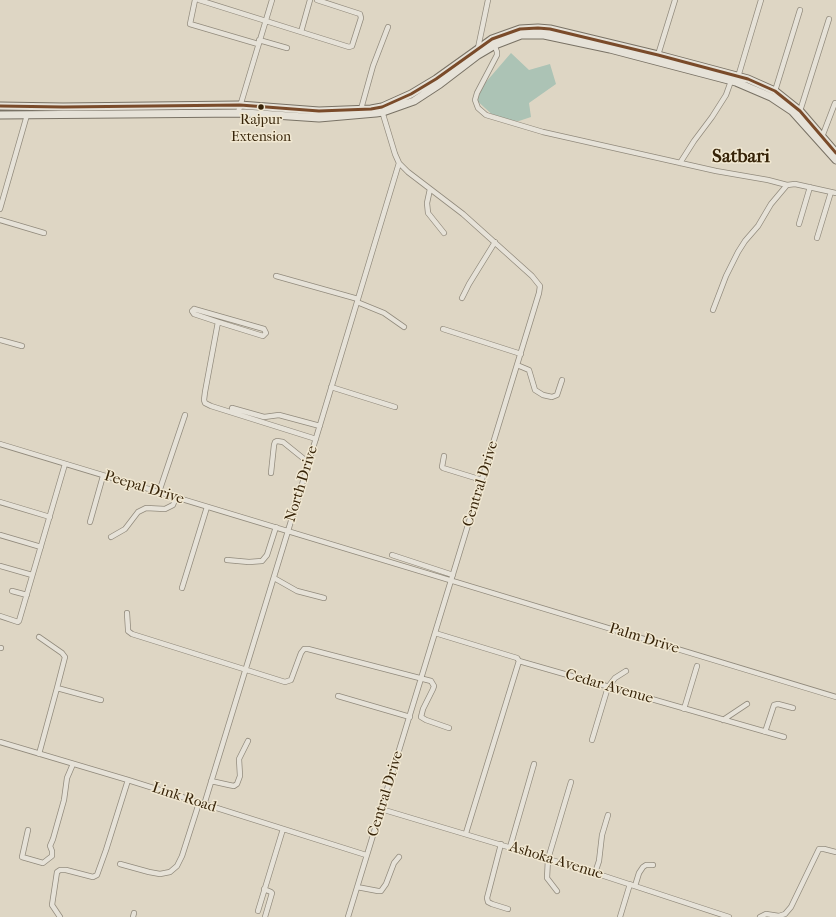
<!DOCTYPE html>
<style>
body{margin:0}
canvas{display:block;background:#ded6c4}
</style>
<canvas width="836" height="917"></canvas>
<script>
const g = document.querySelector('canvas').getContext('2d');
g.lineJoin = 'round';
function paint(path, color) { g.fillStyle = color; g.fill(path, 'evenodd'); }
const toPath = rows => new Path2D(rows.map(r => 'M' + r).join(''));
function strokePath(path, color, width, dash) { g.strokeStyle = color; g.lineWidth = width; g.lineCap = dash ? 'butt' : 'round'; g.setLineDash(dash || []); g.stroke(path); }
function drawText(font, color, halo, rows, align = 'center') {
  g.font = font + ' "IM FELL French Canon",serif'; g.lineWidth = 3; g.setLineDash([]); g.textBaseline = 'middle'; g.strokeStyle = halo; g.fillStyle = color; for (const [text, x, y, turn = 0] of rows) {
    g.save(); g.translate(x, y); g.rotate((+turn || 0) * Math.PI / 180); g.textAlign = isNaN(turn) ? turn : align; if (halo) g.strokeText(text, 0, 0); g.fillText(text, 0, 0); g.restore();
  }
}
paint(toPath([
 [511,53,529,70,550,64,556,84,529,103,531,117,519,121,498,120,473,97]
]), '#acc3b5');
const minor = toPath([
 [195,0,190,24,258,44],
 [199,0,301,32,310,0],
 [301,32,349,47,352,46,361,18,360,14,317,0],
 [259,40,287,48],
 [494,44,497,52,497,55,477,93,475,100,478,108,486,115,543,132,716,171,768,180,787,185],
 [478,48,488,0],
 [658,55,675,0],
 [738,77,761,0],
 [775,91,800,10],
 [361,109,373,66,388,27],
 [800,111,829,19],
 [238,113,272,0],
 [822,137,835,103],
 [680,163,694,141,712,117,726,95,731,81],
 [430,189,427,203,428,213,444,233],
 [0,209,27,115],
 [0,220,44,233],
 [799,224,810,187],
 [817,238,831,192],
 [276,276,358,299],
 [462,298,469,284,495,242],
 [357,302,384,313,404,327],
 [194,309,264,329,266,333,263,336,218,322,194,314,192,311,194,309],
 [713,310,726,276,738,252,745,241,758,226,771,204,787,185,795,184,836,193],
 [218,322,205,392,204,400,205,403,211,406,316,439],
 [443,329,521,354],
 [0,340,22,346],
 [517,365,529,370,535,390,543,395,552,397,557,395,562,380],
 [331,387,395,407],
 [232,408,264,417,279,415,320,426],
 [0,444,836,697],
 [444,456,442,467,443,468,482,480],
 [271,473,274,445,275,442,277,441,283,442,309,463],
 [159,492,185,415],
 [0,502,50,517],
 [90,522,103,476],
 [0,535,41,547],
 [111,537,125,529,138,512,146,508,165,509,173,505,176,497],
 [392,555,453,575],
 [227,560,249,562,262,561,267,555,276,527],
 [0,566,32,575],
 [274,578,297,591,324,598],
 [182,588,207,507],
 [12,591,27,595],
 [127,613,128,629,128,631,132,634,285,682,291,680,301,653,304,649,308,649,431,681,434,686,433,689,423,709,421,717,426,720,449,728],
 [0,616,18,622,19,621,65,464],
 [435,633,517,658,519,661,784,737],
 [0,648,1,648],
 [57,688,101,700],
 [338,696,410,717],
 [684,709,697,666],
 [723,720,747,704],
 [765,732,774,705,778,704,793,708],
 [592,740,608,687,615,678,626,671],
 [0,742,128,780,366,855],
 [39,754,57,688,65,657,62,653,39,637],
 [211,781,229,785,234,786,237,784,240,776,239,759,248,741],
 [204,805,288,531,399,163],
 [381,809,595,873,729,917],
 [28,830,22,857,43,863,52,856,52,851,50,846,53,839,64,800,67,778,73,764],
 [466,833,519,661],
 [501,844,487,898,488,902,492,904,508,909],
 [510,847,534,764],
 [120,864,149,872,160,874,170,872,177,866,182,856,199,803],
 [595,873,599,861,602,835,608,815],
 [635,886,639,873,643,867,646,865,653,865],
 [357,887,378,891,381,891,386,884,394,863,399,857],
 [264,889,271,892,272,893,265,917],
 [557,891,547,878,548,859,571,782],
 [258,911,283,829],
 [60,917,52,905,57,872,60,870,66,870,93,877,97,875,106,850,128,780],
 [133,917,134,913],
 [348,917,539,293,540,286,532,276,463,214,408,172,399,163,395,154,382,111],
 [620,917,630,884],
 [760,917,766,914,779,916,785,914,791,907,819,849,824,849,836,852]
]);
const secondary = toPath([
 [0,106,63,107,240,105,319,111,371,109,382,107,411,94,436,79,492,39,520,29,538,28,550,29,658,55,748,79,775,91,800,111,836,153],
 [0,115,245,113,319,118,376,113,383,112,414,101,440,84,478,55,495,45,521,35,544,35,610,49,736,82,771,97,792,111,836,160]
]);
strokePath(minor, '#928b7d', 6);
strokePath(secondary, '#797265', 9);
strokePath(minor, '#e6e2d8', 4.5);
strokePath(secondary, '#e6e2d8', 7);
strokePath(toPath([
 [0,106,63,107,240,105,319,111,371,109,382,107,411,94,436,79,492,39,520,29,538,28,550,29,658,55,748,79,775,91,800,111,836,153]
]), '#7a4b2a', 3);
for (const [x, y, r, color] of [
 [261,107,3.5,"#362308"]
]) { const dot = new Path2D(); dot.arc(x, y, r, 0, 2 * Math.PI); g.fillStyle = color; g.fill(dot); strokePath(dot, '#f1e8d2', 1.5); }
drawText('14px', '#362308', '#f1e8d2', [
 ["Rajpur",261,121],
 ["Extension",261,138]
]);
drawText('15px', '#362308', '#f1e8d2', [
 ["North Drive",302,484,-73],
 ["Central Drive",481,484,-73],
 ["Peepal Drive",144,488,17],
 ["Palm Drive",644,639,17],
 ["Cedar Avenue",609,687,16],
 ["Central Drive",386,794,-73],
 ["Link Road",184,798,18],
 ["Ashoka Avenue",556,861,17]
]);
drawText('bold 19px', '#362308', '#f1e8d2', [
 ["Satbari",741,157]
]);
</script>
